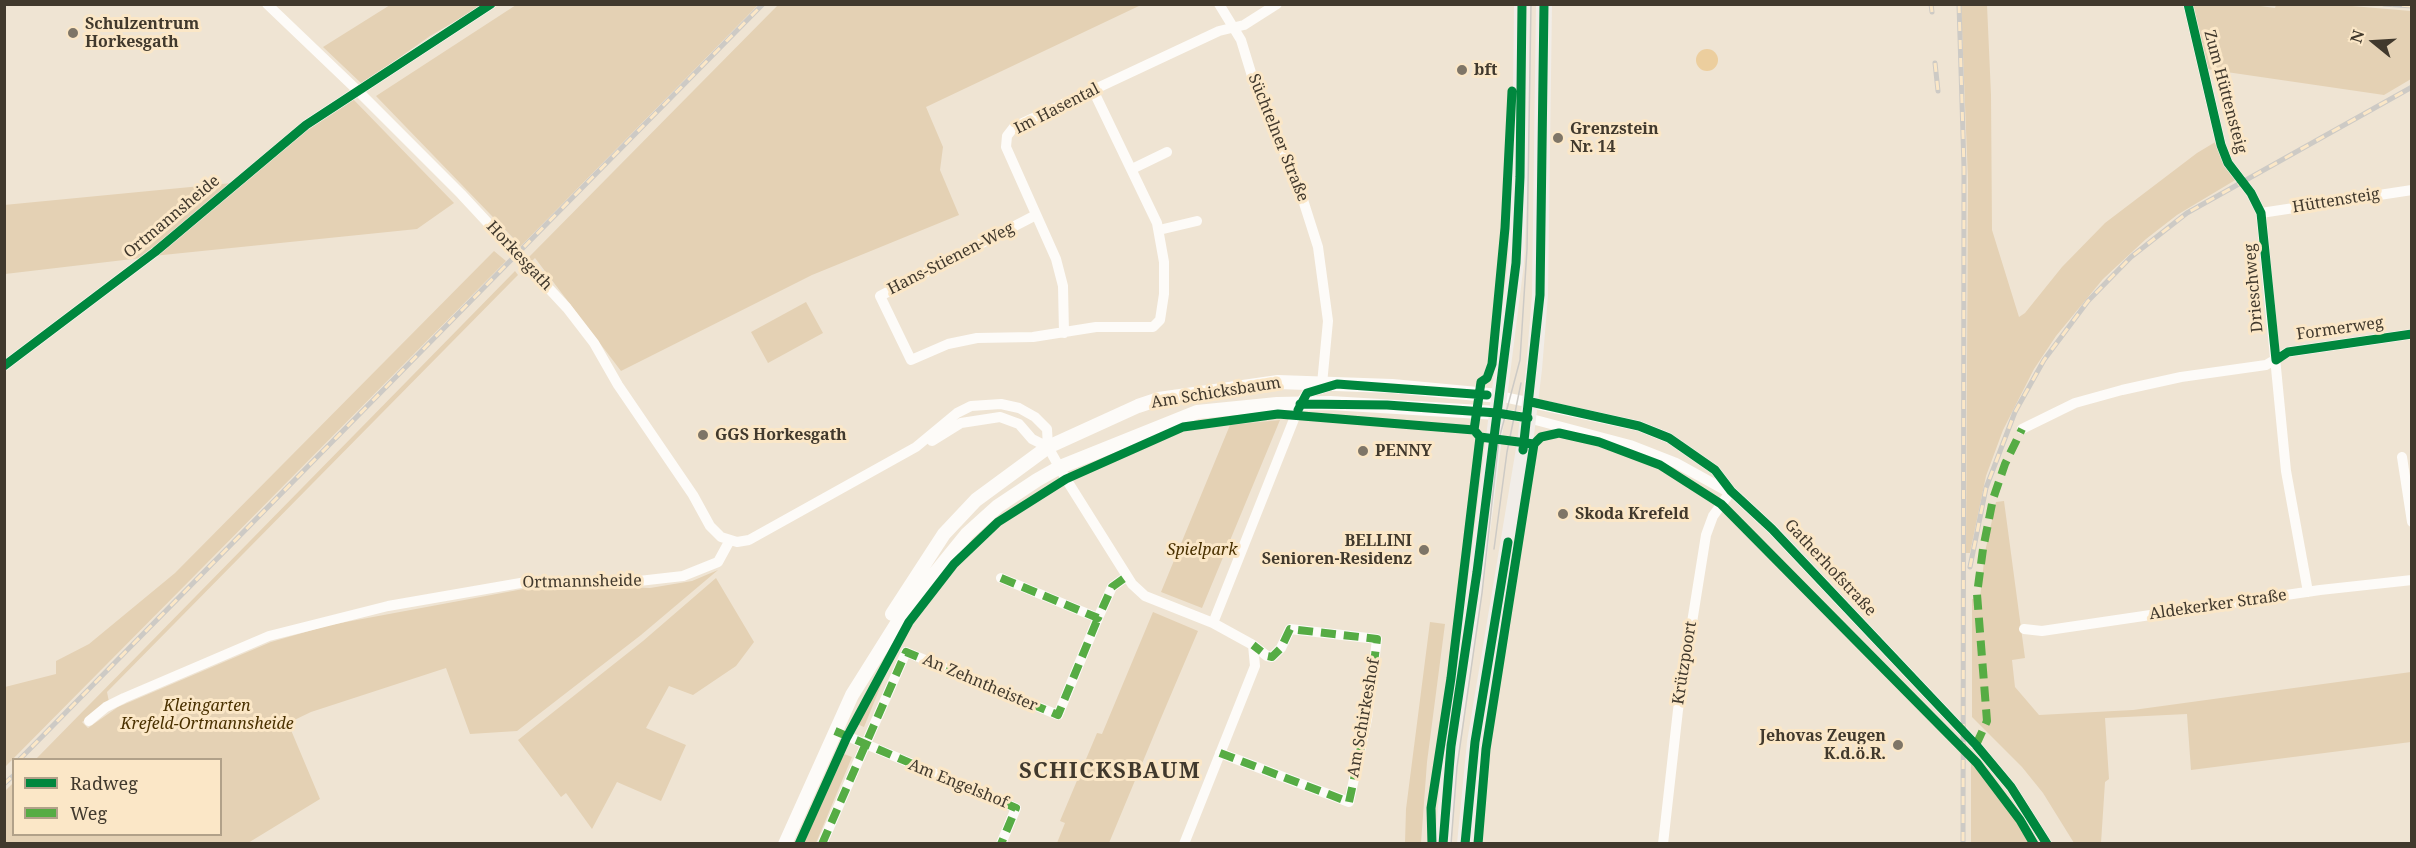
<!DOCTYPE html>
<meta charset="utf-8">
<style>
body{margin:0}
#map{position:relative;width:2416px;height:848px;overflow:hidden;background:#efe4d3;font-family:"Noto Serif",serif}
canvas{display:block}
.frame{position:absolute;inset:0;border:6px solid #41392d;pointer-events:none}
.legend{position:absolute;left:12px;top:758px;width:210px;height:78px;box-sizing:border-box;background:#fbe7c7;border:2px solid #b1a189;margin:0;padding:8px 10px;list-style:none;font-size:18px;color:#41392d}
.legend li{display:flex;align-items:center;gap:12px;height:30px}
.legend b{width:30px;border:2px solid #b1a189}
.north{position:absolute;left:2344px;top:12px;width:60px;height:60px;-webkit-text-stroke:4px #fbe7c7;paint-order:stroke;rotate:288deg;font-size:16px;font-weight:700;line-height:24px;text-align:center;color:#41392d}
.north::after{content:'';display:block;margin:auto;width:21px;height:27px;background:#41392d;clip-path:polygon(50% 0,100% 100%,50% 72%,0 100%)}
</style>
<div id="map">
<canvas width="2416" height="848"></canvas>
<div class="frame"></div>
<ul class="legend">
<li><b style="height:8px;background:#00873e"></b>Radweg</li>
<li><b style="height:8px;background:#56ac44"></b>Weg</li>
</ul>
<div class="north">N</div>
</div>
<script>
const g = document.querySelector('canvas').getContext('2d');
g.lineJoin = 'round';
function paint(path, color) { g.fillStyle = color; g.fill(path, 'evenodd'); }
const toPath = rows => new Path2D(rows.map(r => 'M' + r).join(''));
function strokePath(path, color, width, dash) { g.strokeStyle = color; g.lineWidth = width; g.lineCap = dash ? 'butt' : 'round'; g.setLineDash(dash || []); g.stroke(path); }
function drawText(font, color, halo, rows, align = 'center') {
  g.font = font + ' "Noto Serif",serif'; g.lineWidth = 6; g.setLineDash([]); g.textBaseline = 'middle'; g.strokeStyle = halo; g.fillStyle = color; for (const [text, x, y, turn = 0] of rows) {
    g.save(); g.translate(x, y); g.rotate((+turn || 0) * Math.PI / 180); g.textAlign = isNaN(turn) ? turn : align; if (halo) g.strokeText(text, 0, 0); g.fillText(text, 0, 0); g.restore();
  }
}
paint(toPath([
 [2328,4,2411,11,2411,79,2384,95,2206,69,2192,5,2253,5,2275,8,2276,5],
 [390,5,483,5,430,36,362,84,323,47],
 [516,5,758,5,518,249,515,246,518,243,376,96],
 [778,5,1141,5,926,107,943,147,940,170,959,215,812,275,621,371,535,258,531,262,528,258],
 [1961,5,1987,5,1991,95,1992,230,2019,317,2025,313,2062,267,2105,223,2197,153,2217,141,2237,179,2177,215,2146,239,2103,279,2056,336,2034,369,2003,430,1986,476,1970,553,1966,553,1968,179],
 [352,98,454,203,417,229,153,256,314,124],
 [232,183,141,258,5,274,4,205],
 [494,251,506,261,5,767,5,687,56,674,56,661,89,644,175,573],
 [515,271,518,275,514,279,107,692,109,702,82,722,88,728,118,707,271,642,330,625,534,587,575,585,650,588,692,581,718,570,641,635,517,731,470,734,446,668,311,712,288,723,320,799,248,843,5,843,4,792,13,783,14,834,220,834,220,760,36,759],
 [806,302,823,333,768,363,751,332],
 [1280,420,1202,608,1161,592,1230,425],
 [2004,501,2025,658,2012,660,2015,687,2039,715,2133,710,2411,672,2411,742,2191,770,2187,714,2105,718,2109,779,2105,782,2101,843,2074,843,2043,793,2022,767,1972,717,1972,599,1980,598,1985,552,1996,502],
 [716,578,754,642,736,666,693,695,669,686,646,728,686,745,661,801,617,782,592,829,566,793,561,797,518,740,643,641],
 [1153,612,1198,631,1161,718,1109,843,1057,843,1065,823,1060,821,1097,733,1102,734],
 [1430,622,1445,624,1427,762,1421,843,1405,843,1406,809],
 [895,651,864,727,857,724,873,691],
 [844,754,852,757,816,843,804,843],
 [1971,760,2008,806,2033,843,1971,843]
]), '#e4d1b4');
paint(toPath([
 '1696 60a11 11 0 1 1 22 0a11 11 0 1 1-22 0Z'
]), '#ecce9e');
strokePath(toPath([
 [267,4,358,91,461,194,567,308,594,343,618,385,693,495,710,526,721,537,737,542,749,540,916,447,957,413,971,406,1001,404,1019,408,1035,417,1047,429,1048,447,1066,479,1132,584,1145,596,1213,623,1253,645,1255,666,1184,844],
 [1219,4,1241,40,1256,89,1296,178,1318,247,1328,321,1322,384],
 [2188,4,2221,145,2228,163,2251,193,2261,213,2286,471,2308,592],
 [1132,169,1167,152],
 [2261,213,2412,190],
 [1034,216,880,296,911,360,948,344,977,338,1033,337,1096,327,1153,327,1160,320,1164,294,1164,262,1157,223,1093,90],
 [1159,230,1197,221],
 [1064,333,1063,286,1056,259,1006,147,1007,136,1014,127,1219,31,1244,25,1277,4],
 [4,366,155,252,306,125,491,4],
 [1499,396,1639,426,1669,438,1715,470,1731,491,1772,529,1976,745,2011,787,2047,844],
 [1497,413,1528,418,1630,445,1676,463,1725,490,1731,491],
 [2022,429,2075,403,2122,390,2181,377,2266,365,2288,352,2412,334],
 [932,441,961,423,1000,417,1019,424,1032,439,1048,447],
 [2402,457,2412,522],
 [1001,578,1098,618,1112,587,1126,577],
 [1213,623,1300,404,1307,393,1327,387],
 [2024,629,2042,631,2320,590,2412,580],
 [89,721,106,707,124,698,269,636,388,606,532,581,630,582,683,576,718,562,730,540],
 [835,731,1016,808,1001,844],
 [1220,753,1349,802,1367,719,1377,639,1290,629,1281,648,1272,657,1267,656,1253,645],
 [822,844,906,652,1058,715,1098,618],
 [1663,844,1678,710,1706,535,1713,516,1731,491]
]), '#fdfbf8', 10);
strokePath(toPath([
 [892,614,944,534,976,500,1048,447,1138,406,1159,399,1278,382,1392,386,1499,396],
 [785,844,852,695,906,609,967,534,998,506,1037,480,1060,467,1197,412,1277,404,1330,403,1497,413]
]), '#fdfbf8', 14);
strokePath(toPath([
 [1443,844,1451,746,1477,572,1516,263,1520,177,1522,4],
 [1465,844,1475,742,1525,443,1534,369,1540,295,1544,4]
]), '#f1ede8', 16);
strokePath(toPath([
 [1494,549,1507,452,1521,383],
 [1451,844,1457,767,1482,593,1499,439,1520,360,1527,249,1531,4]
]), '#cdcac5', 1.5);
const rail = toPath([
 [1931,4,1932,12],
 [1959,4,1964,168,1963,844],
 [2384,4,2412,6],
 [1935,63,1938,91],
 [1970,567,1986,488,2015,412,2044,360,2088,301,2131,257,2187,213,2412,87],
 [19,760,763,4],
 [4,784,14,775]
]);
strokePath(rail, '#cdcac5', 5);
strokePath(rail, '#fbe7c7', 3, [9]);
strokePath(toPath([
 [1001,578,1098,618,1112,587,1126,577],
 [835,731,1016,808,1001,844],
 [1976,745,1987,721,1977,594,1983,549,1993,499,2005,464,2022,429],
 [1220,753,1349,802,1367,719,1377,639,1290,629,1281,648,1272,657,1267,656,1253,645],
 [822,844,906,652,1058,715,1098,618]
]), '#56ac44', 8, [15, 8]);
strokePath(toPath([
 [2188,4,2221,145,2228,163,2251,193,2261,213,2276,360,2288,352,2412,334],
 [4,366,155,252,306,125,491,4],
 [1531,402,1639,426,1669,438,1715,470,1731,491,1772,529,1976,745,2011,787,2047,844],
 [1300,404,1387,405,1497,413,1528,418],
 [1298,410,1307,393,1337,384,1487,395],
 [1474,430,1481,382,1487,378,1492,364,1505,228,1512,91],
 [1523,450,1540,295,1544,4],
 [799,844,847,737,909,622,954,564,998,522,1066,479,1183,427,1278,414,1474,430,1480,437,1534,444],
 [1432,844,1431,808,1451,678,1480,437],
 [1443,844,1451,746,1477,572,1516,263,1520,177,1522,4],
 [1465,844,1475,742,1508,542],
 [1478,844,1486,749,1534,444,1541,437,1559,433,1599,442,1660,465,1721,504,1977,763,2020,820,2034,844]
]), '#00873e', 9);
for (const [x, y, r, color] of [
 [73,33,6,"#7e7567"],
 [1462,70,6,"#7e7567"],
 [1558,138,6,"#7e7567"],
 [703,435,6,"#7e7567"],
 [1363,451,6,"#7e7567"],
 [1563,514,6,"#7e7567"],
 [1424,550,6,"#7e7567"],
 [1898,745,6,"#7e7567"]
]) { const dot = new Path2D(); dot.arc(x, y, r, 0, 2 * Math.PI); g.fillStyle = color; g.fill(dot); strokePath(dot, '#fbe7c7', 2); }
drawText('bold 16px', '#41392d', '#fbe7c7', [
 ["Schulzentrum",85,24],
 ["Horkesgath",85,42],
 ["bft",1474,70],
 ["Grenzstein",1570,129],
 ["Nr. 14",1570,147],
 ["GGS Horkesgath",715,435],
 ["PENNY",1375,451],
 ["Skoda Krefeld",1575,514],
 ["BELLINI",1412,541,"right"],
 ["Senioren-Residenz",1412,559,"right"],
 ["Jehovas Zeugen",1886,736,"right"],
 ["K.d.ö.R.",1886,754,"right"]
], 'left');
drawText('16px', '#41392d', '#fbe7c7', [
 ["Zum Hüttensteig",2225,92,75],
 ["Im Hasental",1057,109,-27],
 ["Süchtelner Straße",1278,138,68],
 ["Hüttensteig",2336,201,-9],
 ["Ortmannsheide",172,217,-40],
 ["Horkesgath",519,256,47],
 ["Hans-Stienen-Weg",951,259,-27],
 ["Drieschweg",2254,288,-95],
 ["Formerweg",2340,329,-8],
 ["Am Schicksbaum",1216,393,-9],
 ["Gatherhofstraße",1830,568,47],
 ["Ortmannsheide",582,582,-1],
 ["Aldekerker Straße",2218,605,-8],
 ["Krützpoort",1685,663,-81],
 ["An Zehntheister",980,683,23],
 ["Am Schirkeshof",1364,718,-80],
 ["Am Engelshof",958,784,22]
]);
drawText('italic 16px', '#4a3100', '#fbe7c7', [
 ["Spielpark",1202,550],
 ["Kleingarten",207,706],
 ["Krefeld-Ortmannsheide",207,724]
]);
g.letterSpacing = '1.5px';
drawText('bold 22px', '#41392d', '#fbe7c7', [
 ["SCHICKSBAUM",1110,772]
]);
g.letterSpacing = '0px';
</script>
